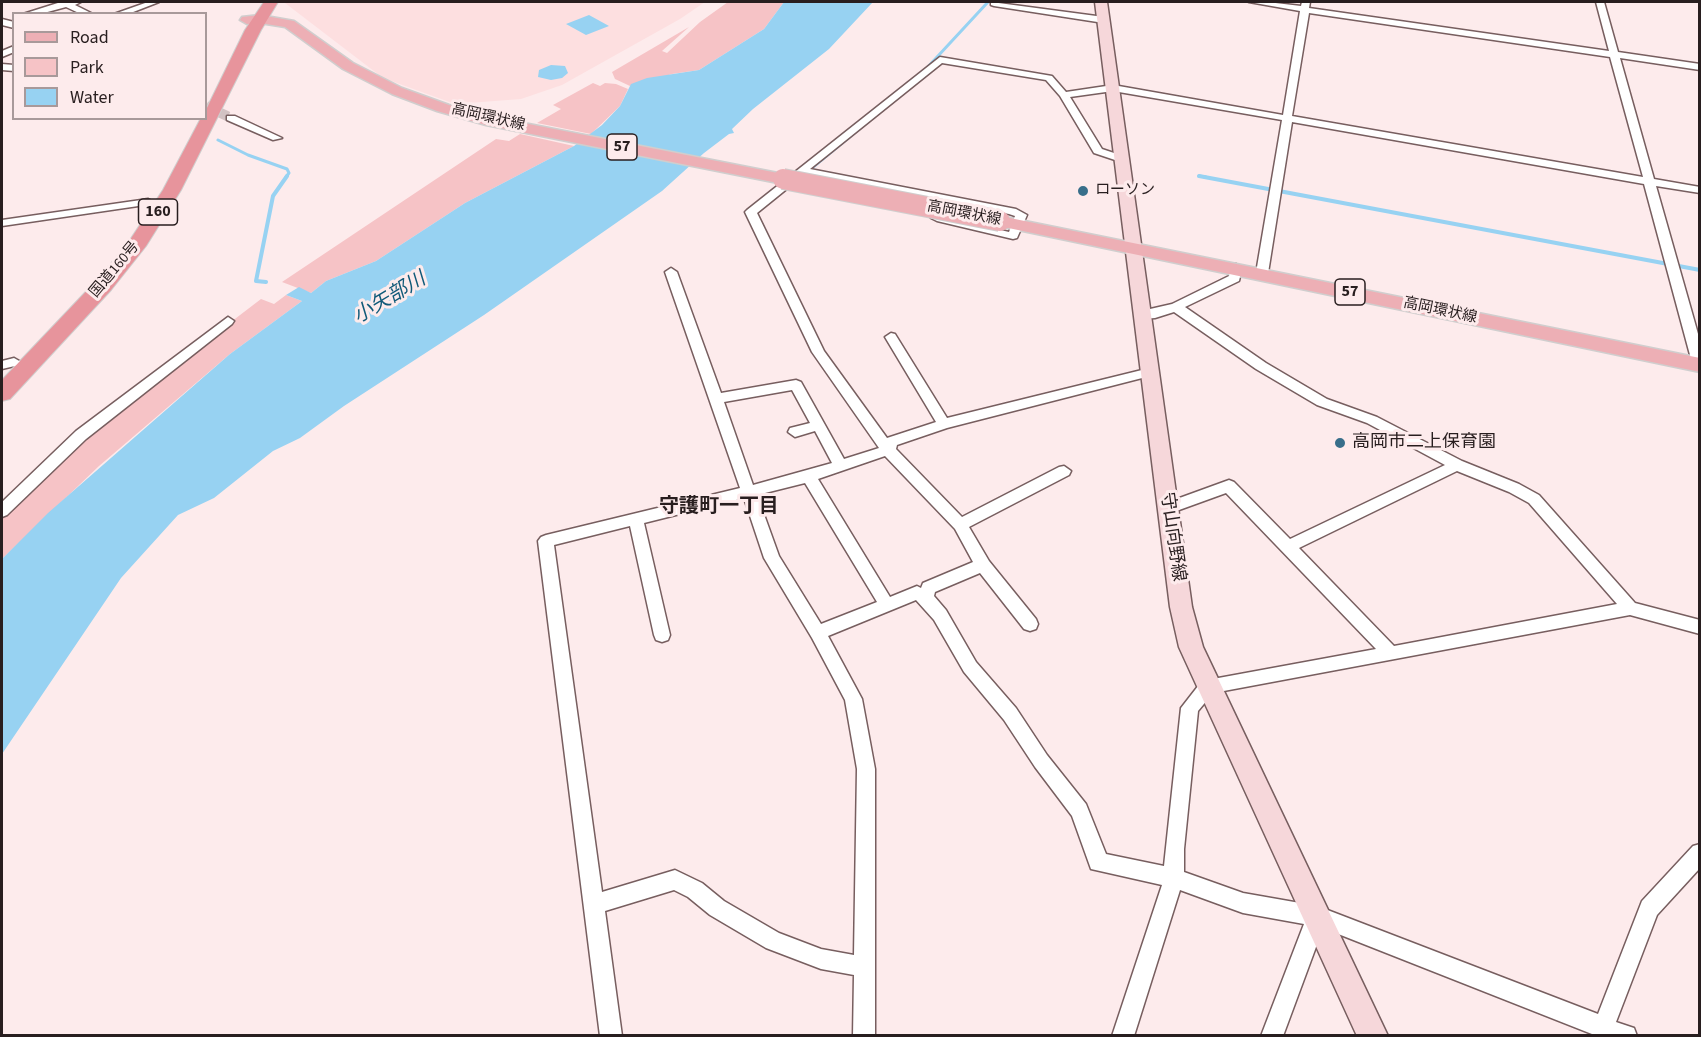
<!DOCTYPE html>
<meta charset="utf-8">
<style>
body{margin:0}
#map{position:relative;width:1701px;height:1037px;overflow:hidden;background:#fdebec;font-family:"Source Sans 3",sans-serif}
canvas{display:block}
.frame{position:absolute;inset:0;border:3px solid #281e1f;pointer-events:none}
.legend{position:absolute;left:12px;top:12px;width:195px;height:108px;box-sizing:border-box;background:#fdebec;border:2px solid #a8999a;margin:0;padding:8px 10px;list-style:none;font-size:18px;color:#281e1f}
.legend li{display:flex;align-items:center;gap:12px;height:30px}
.legend b{width:30px;border:2px solid #a8999a}
</style>
<div id="map">
<canvas width="1701" height="1037"></canvas>
<div class="frame"></div>
<ul class="legend">
<li><b style="height:8px;background:#edafb5"></b>Road</li>
<li><b style="height:16px;background:#f6c3c6"></b>Park</li>
<li><b style="height:16px;background:#97d2f2"></b>Water</li>
</ul>
</div>
<script>
const g = document.querySelector('canvas').getContext('2d');
g.lineJoin = 'round';
function paint(path, color) { g.fillStyle = color; g.fill(path, 'evenodd'); }
const toPath = rows => new Path2D(rows.map(r => 'M' + r).join(''));
function strokePath(path, color, width, dash) { g.strokeStyle = color; g.lineWidth = width; g.lineCap = dash ? 'butt' : 'round'; g.setLineDash(dash || []); g.stroke(path); }
function drawText(font, color, halo, rows, align = 'center') {
  g.font = font + ' "Source Sans 3","Noto Sans JP",sans-serif'; g.lineWidth = 6; g.setLineDash([]); g.textBaseline = 'middle'; g.strokeStyle = halo; g.fillStyle = color; for (const [text, x, y, turn = 0] of rows) {
    g.save(); g.translate(x, y); g.rotate((+turn || 0) * Math.PI / 180); g.textAlign = isNaN(turn) ? turn : align; if (halo) g.strokeText(text, 0, 0); g.fillText(text, 0, 0); g.restore();
  }
}
paint(toPath([
 [286,2,705,2,680,19,562,85,521,99,455,104,383,78,285,3]
]), '#fddfe0');
paint(toPath([
 [728,2,784,2,764,29,699,70,672,74,630,86,615,79,612,72,689,27,662,51,667,53,700,22],
 [593,83,600,86,605,83,616,84,628,89,620,106,591,134,537,123,561,109,553,105],
 [520,134,574,146,465,203,376,261,326,281,311,293,282,282,496,139,509,141],
 [286,295,302,301,230,354,99,466,2,559,2,518,75,447,138,393,261,299,274,304]
]), '#f6c3c6');
paint(toPath([
 [784,2,873,2,829,49,753,109,732,129,734,133,729,134,704,153,662,191,484,315,344,406,300,438,273,451,214,498,178,515,121,578,2,754,2,559,48,513,230,354,302,301,286,295,299,287,311,293,326,281,376,261,465,203,574,146,602,125,620,106,631,84,647,78,699,70,764,29],
 [589,15,609,26,586,35,566,24],
 [551,65,565,66,568,73,562,78,551,80,538,77,539,70]
]), '#97d2f2');
strokePath(toPath([
 [925,70,988,2],
 [218,140,248,155,287,169,289,173,286,177],
 [807,172,893,101],
 [1199,176,1206,177]
]), '#97d2f2', 3);
strokePath(toPath([
 [1199,176,1700,270],
 [266,282,256,281,273,196,287,176]
]), '#97d2f2', 4);
strokePath(toPath([
 [206,106,231,118]
]), '#d2c2c3', 10, [10, 4.5]);
const minor = toPath([
 [61,2,81,2,75,5,93,14,81,14,66,7,40,14,23,14,61,2],
 [148,2,159,2,128,14,114,14,148,2],
 [991,2,1104,17,1108,20,1104,23,994,6,991,5,991,2],
 [1249,2,1267,2,1301,6,1302,2,1310,2,1309,8,1609,51,1596,2,1604,2,1618,52,1700,64,1700,70,1620,58,1654,179,1700,187,1700,193,1656,186,1700,341,1700,370,1693,366,1644,184,1292,122,1268,273,1262,277,1256,273,1282,120,1113,91,1070,97,1102,149,1126,157,1126,161,1118,161,1094,153,1060,96,1046,80,942,63,810,169,1016,209,1027,215,1017,238,1013,239,937,221,931,218,937,215,1009,232,1015,216,1009,214,804,175,757,213,824,351,887,438,936,422,885,337,891,333,895,334,947,418,1150,368,1157,372,1150,376,947,428,897,445,896,449,962,517,1059,467,1064,466,1071,471,1069,475,969,527,989,561,1036,619,1038,624,1036,629,1030,631,1024,629,980,573,935,592,934,596,946,610,976,662,1016,708,1047,755,1086,804,1106,854,1164,866,1181,708,1202,681,1376,649,1226,493,1168,514,1163,512,1161,508,1163,504,1229,480,1234,482,1290,539,1445,465,1367,423,1317,405,1256,369,1174,312,1155,318,1141,319,1135,315,1137,312,1172,304,1229,276,1232,265,1236,264,1242,268,1239,281,1185,307,1266,363,1327,399,1377,417,1462,461,1519,484,1539,495,1635,603,1700,620,1700,634,1630,615,1213,693,1198,711,1184,849,1184,872,1243,893,1317,906,1598,1014,1642,901,1693,846,1700,844,1700,868,1657,915,1616,1022,1634,1028,1637,1036,1597,1036,1323,928,1283,1036,1261,1036,1304,924,1243,913,1180,890,1134,1036,1112,1036,1162,885,1091,869,1072,816,1035,767,1004,720,964,672,934,620,916,600,828,636,862,699,875,769,875,1036,853,1036,854,975,821,969,766,948,710,915,688,897,674,890,605,911,622,1036,600,1036,538,541,541,537,546,535,740,488,665,272,671,268,677,272,721,393,796,380,801,382,844,459,879,448,812,352,745,212,747,210,940,57,1052,76,1066,92,1113,85,1283,115,1300,11,1249,2],
 [1309,13,1610,57,1643,177,1292,116,1309,13],
 [792,390,810,423,790,428,788,432,795,437,815,431,832,463,753,485,724,402,792,390],
 [885,456,955,529,973,562,923,583,921,588,917,586,890,597,818,479,885,456],
 [1457,471,1509,492,1529,503,1617,604,1394,646,1299,548,1457,471],
 [805,483,877,602,821,624,779,556,757,495,805,483],
 [744,498,764,558,812,638,845,700,857,769,854,955,821,949,779,933,724,901,702,883,675,870,602,892,554,545,630,526,654,635,656,640,662,642,668,640,670,635,644,523,744,498],
 [2,19,14,22,14,28,2,25,2,19],
 [14,46,14,52,2,57,2,51,14,46],
 [2,64,14,65,14,71,2,70,2,64],
 [227,116,235,116,282,138,273,140,227,120,227,116],
 [148,199,154,202,152,204,2,226,2,220,148,199],
 [228,317,234,321,232,324,86,439,7,515,2,517,2,502,76,431,228,317],
 [14,358,21,362,19,365,2,369,2,361,14,358]
]);
const secondary = toPath([
 [1095,2,1107,2,1192,607,1203,647,1388,1036,1357,1036,1179,647,1170,607,1095,2]
]);
const primary = toPath([
 [260,15,294,21,353,63,402,88,449,105,488,116,783,174,789,175,792,179,789,183,783,184,486,125,437,111,392,94,343,69,285,27,260,23,247,24,240,20,242,17,260,15],
 [1000,216,1700,358,1700,372,994,225,991,221,994,217,1000,216]
]);
const trunk = toPath([
 [264,2,278,2,261,30,181,190,146,246,111,290,10,399,2,401,2,380,97,280,128,243,163,190,201,118,206,118,206,110,245,30,264,2]
]);
strokePath(minor, '#775e5f', 3);
strokePath(secondary, '#775e5f', 3);
strokePath(primary, '#d0cece', 3);
strokePath(trunk, '#d0cece', 2);
paint(minor, '#fff');
paint(secondary, '#f6d7da');
paint(primary, '#edafb5');
paint(trunk, '#e7949c');
const primaryBridge = toPath([
 [783,179,1000,221]
]);
strokePath(primaryBridge, '#d0cece', 22, []);
strokePath(primaryBridge, '#edafb5', 20);
for (const [x, y, r, color] of [
 [1083,191,6,"#386e8a"],
 [1340,443,6,"#386e8a"]
]) { const dot = new Path2D(); dot.arc(x, y, r, 0, 2 * Math.PI); g.fillStyle = color; g.fill(dot); strokePath(dot, '#fdebec', 2); }
drawText('15px', '#281e1f', '#fdebec', [
 ["高岡環状線",488,118,13],
 ["高岡環状線",964,214,11],
 ["国道160号",115,270,-50],
 ["高岡環状線",1440,311,12]
]);
drawText('15px', '#281e1f', '#fdebec', [
 ["ローソン",1095,191]
], 'left');
for (const [x, y, w] of [
 [622,147,30],
 [158,212,39],
 [1350,292,30]
]) { const box = new Path2D(); box.roundRect(x - w / 2, y - 13, w, 26, 4.5); g.fillStyle = '#fdebec'; g.fill(box); strokePath(box, '#281e1f', 1.5); }
drawText('bold 16px', '#281e1f', null, [
 ["57",622,147],
 ["160",158,212],
 ["57",1350,292]
]);
drawText('18px', '#281e1f', '#fdebec', [
 ["高岡市二上保育園",1352,443]
], 'left');
drawText('18px', '#281e1f', '#fdebec', [
 ["守山向野線",1172,537,82]
]);
drawText('italic 20px', '#115a79', '#fdebec', [
 ["小矢部川",390,299,-31]
]);
drawText('bold 20px', '#281e1f', '#fdebec', [
 ["守護町一丁目",719,508]
]);
</script>
